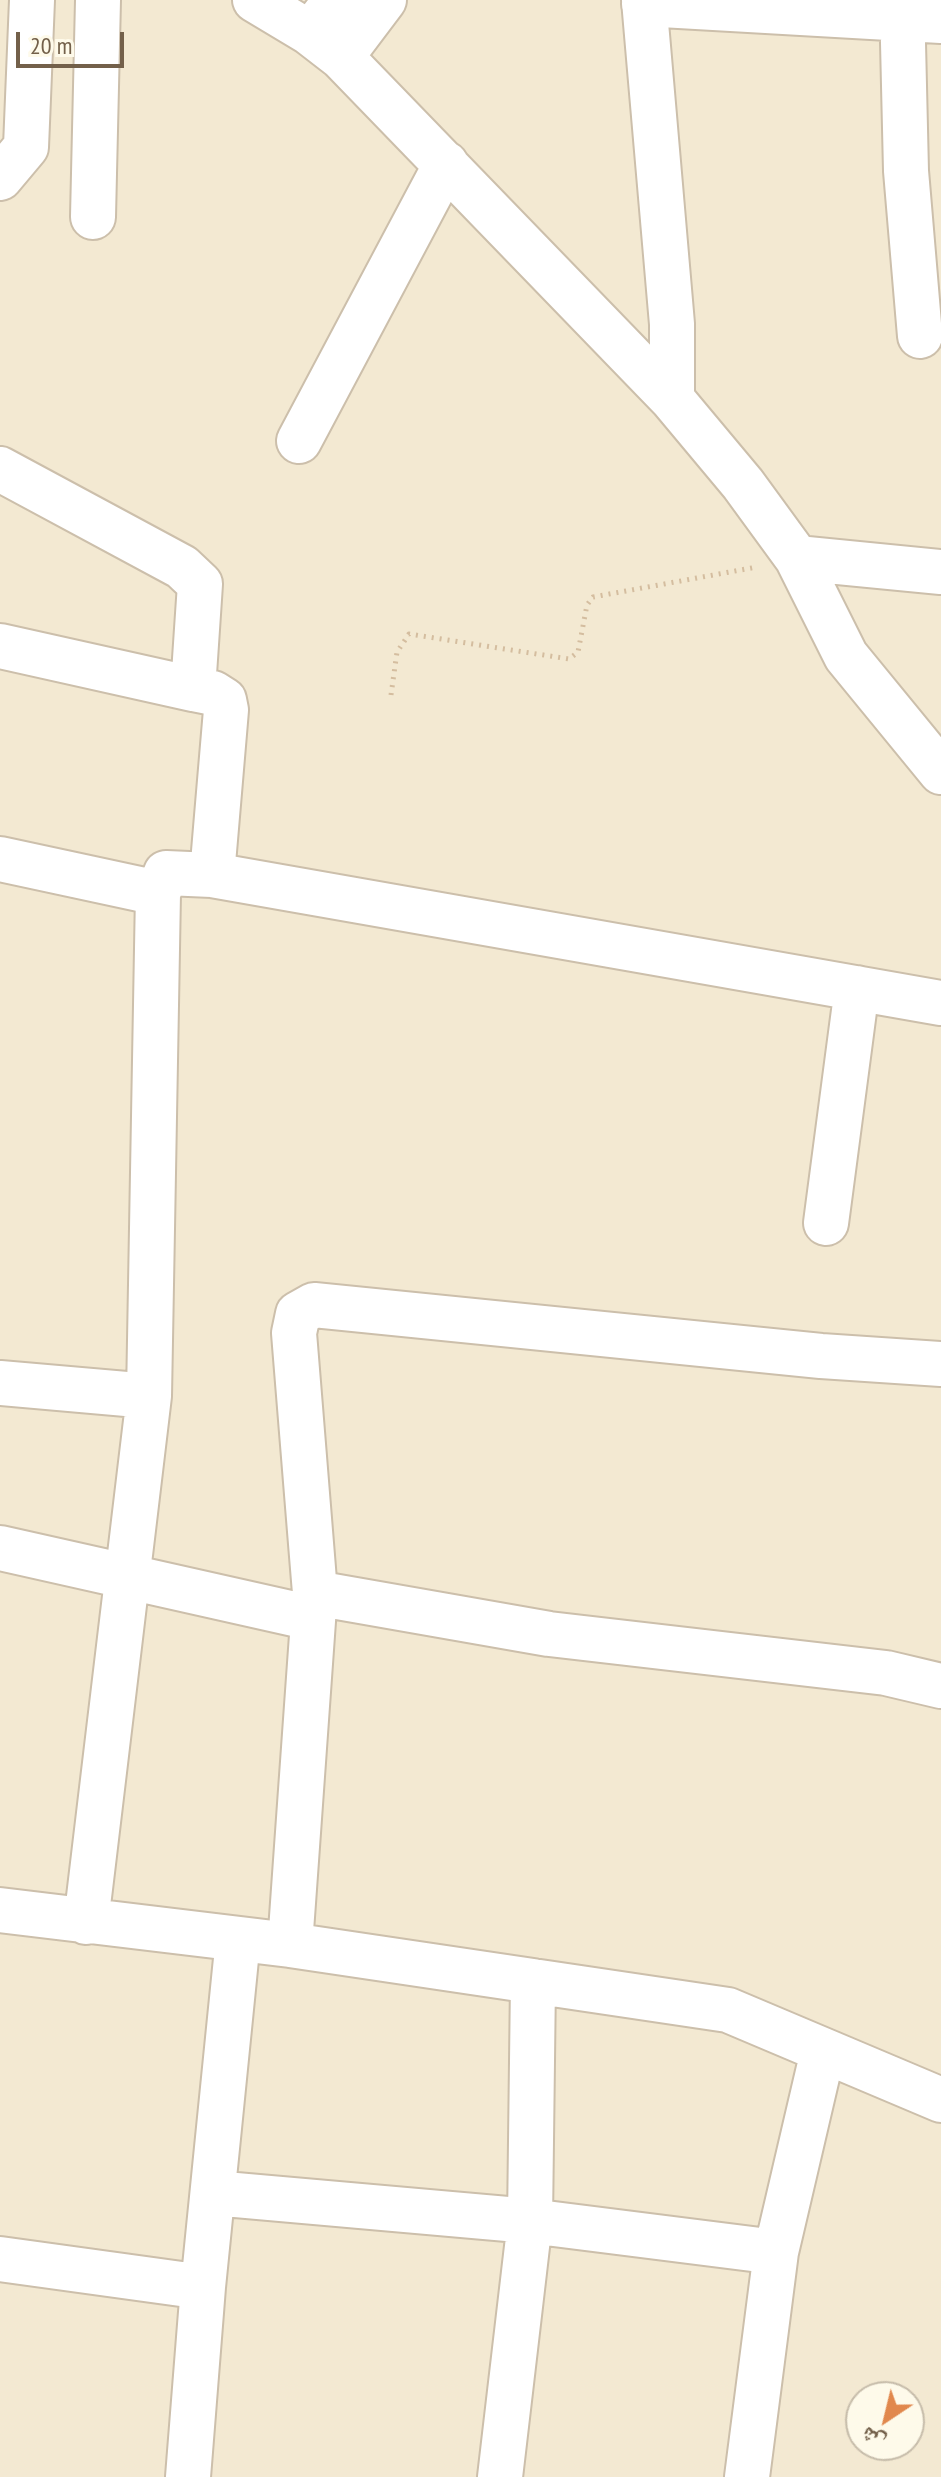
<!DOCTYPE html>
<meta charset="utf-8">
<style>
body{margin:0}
#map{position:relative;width:941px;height:2477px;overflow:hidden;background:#fbf6e4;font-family:"PT Sans Narrow","Noto Naskh Arabic",sans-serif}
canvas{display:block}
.north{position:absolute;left:845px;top:2381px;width:80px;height:80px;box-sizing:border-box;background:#fefaea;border:2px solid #c6bcaa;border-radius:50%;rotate:215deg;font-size:22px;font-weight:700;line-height:32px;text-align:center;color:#73604a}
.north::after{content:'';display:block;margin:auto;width:28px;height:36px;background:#e1884d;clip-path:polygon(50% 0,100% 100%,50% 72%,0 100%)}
.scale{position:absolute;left:16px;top:32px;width:108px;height:36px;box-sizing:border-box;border:4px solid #73604a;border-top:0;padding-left:10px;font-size:24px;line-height:28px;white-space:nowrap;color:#73604a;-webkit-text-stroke:6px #fefaea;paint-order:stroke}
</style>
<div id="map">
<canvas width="941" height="2477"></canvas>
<div class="north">ش</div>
<div class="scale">20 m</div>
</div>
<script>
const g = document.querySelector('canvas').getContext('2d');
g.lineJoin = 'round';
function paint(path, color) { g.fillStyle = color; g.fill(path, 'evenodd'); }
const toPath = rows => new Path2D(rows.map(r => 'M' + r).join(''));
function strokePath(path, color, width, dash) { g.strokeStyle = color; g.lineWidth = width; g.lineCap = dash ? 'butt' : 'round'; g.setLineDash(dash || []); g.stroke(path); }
paint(toPath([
 [0,0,941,0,941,2477,0,2477],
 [861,2397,909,2397,909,2445,861,2445]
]), '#f3e9d2');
const minor = toPath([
 [255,0,310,33,341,57,672,399,743,484,797,558,846,656,941,772],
 [644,0,672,324,672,399],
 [902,0,906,171,920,336],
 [644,4,941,21],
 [310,33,336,0],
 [341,57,384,0],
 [0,178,26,147,32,0],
 [93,217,98,0],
 [299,441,446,164],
 [0,469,182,567,200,584,193,689,213,693,224,700,226,710,212,875],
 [797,558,941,572],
 [0,646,193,689],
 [0,859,158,893,166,873,212,875,941,1003],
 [826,1223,857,988],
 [0,1383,149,1396],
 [0,1548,312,1618],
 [315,1593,549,1634,886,1673,941,1686],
 [0,1910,290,1945,728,2010,941,2100],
 [86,1922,149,1396,158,893],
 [290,1945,315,1593,294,1333,298,1314,314,1305,821,1356,941,1364],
 [213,2193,530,2221,776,2252],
 [0,2259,203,2287],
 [188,2477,203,2287,238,1939],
 [500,2477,530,2221,533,1981],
 [747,2477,776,2252,823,2051]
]);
strokePath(minor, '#ccbfab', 48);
strokePath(toPath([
 [391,695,397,652,409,634,569,659,578,652,587,605,593,597,757,567]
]), '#d4bd9f', 5, [2, 6]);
strokePath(minor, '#fff', 44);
</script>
